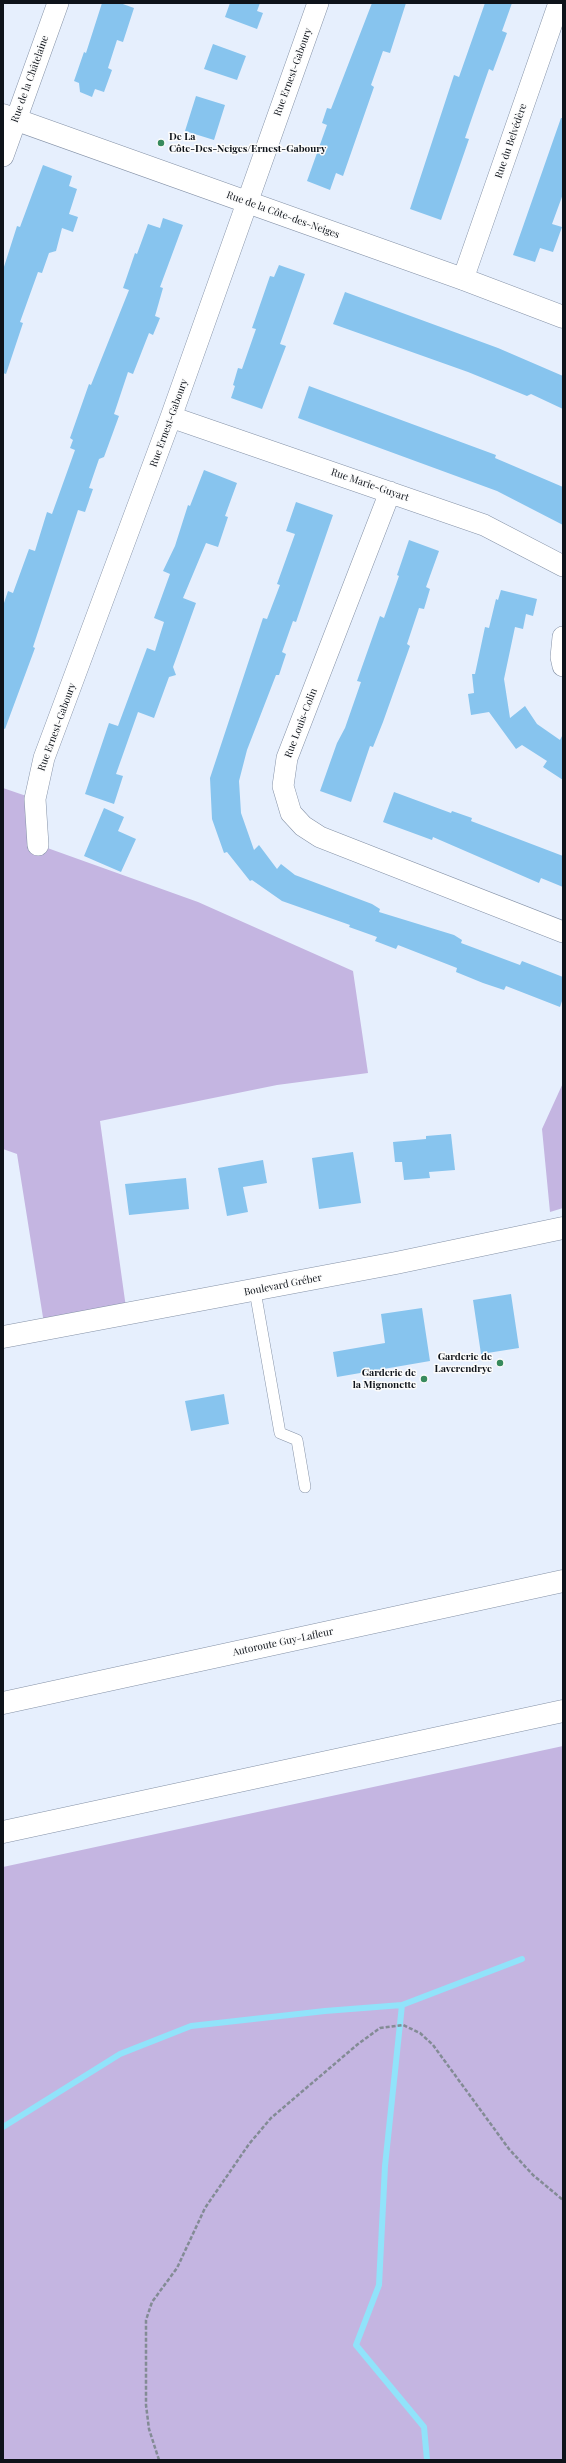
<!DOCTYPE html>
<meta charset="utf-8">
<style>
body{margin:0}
#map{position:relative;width:566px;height:2463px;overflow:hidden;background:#e6effd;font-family:"Playfair Display",serif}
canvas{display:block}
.frame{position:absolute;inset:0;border:4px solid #0e131a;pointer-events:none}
</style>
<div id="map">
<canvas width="566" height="2463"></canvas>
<div class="frame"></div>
</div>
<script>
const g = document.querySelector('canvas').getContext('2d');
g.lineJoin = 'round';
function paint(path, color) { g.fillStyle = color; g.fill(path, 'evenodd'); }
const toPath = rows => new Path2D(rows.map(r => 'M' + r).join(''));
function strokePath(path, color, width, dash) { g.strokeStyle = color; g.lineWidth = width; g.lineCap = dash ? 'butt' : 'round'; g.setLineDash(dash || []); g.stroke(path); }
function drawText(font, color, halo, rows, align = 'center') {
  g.font = font + ' "Playfair Display",serif'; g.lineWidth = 3; g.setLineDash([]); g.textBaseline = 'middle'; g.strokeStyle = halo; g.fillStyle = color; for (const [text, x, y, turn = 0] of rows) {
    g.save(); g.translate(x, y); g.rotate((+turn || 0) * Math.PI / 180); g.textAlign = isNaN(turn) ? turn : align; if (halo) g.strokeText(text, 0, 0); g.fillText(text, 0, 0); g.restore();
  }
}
paint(toPath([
 [3,788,35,799,39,845,198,902,353,971,368,1073,277,1085,100,1121,127,1315,45,1330,17,1154,3,1149],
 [563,1083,563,1208,550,1212,542,1129],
 [563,1746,563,2460,3,2460,3,1867]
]), '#c4b5e1');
strokePath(toPath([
 [402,2005,385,2166,379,2285,356,2345,424,2427,427,2460],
 [3,2127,120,2054,191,2026,325,2011,402,2005,522,1959]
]), '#91e3fa', 6);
paint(toPath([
 [102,3,120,3,134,8,123,42,117,40,108,68,112,70,104,92,95,89,92,97,80,92,79,83,74,81,84,52,86,53],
 [230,3,260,3,257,11,263,13,257,29,225,17],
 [372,3,406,3,390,53,383,51,371,85,374,87,343,176,336,173,330,190,307,181,327,125,322,123,327,108,331,109],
 [485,3,512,3,502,31,507,33,493,71,489,69,476,106,465,138,469,139,441,220,410,209,454,75,459,77],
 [213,44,246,56,237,80,204,69],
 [196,96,225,105,214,140,185,131],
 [561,118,563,118,563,194,552,224,562,227,553,252,540,248,535,262,513,255],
 [43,165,72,176,69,186,77,189,69,214,78,217,73,232,62,228,56,251,49,253,42,273,38,272,20,322,23,323,6,374,3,373,3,270,17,226,20,227],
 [163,218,183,225,160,287,163,288,155,316,160,318,153,335,149,333,133,374,128,372,114,414,119,416,104,457,99,459,89,488,93,489,85,512,78,510,33,647,35,648,5,729,3,728,3,606,8,591,13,593,29,549,35,551,47,512,52,514,75,450,70,448,73,440,70,438,89,384,91,385,129,290,123,288,135,253,137,254,148,224,160,228],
 [279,265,305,274,280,344,286,346,262,409,231,398,235,386,233,385,238,368,242,369,256,329,252,328,270,276,274,277],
 [345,292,498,348,563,376,563,409,531,394,527,396,468,372,333,324],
 [309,386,496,455,495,458,563,487,563,525,497,491,298,418],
 [204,470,237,483,225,516,228,517,218,547,206,543,183,598,196,603,173,667,176,675,169,677,154,718,138,712,116,774,123,776,114,804,85,794,109,723,118,726,147,648,155,651,164,622,154,618,170,574,163,571,175,546,188,505,190,506],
 [296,502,333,515,296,622,293,621,282,652,286,654,279,675,276,675,247,750,239,781,241,813,254,850,259,845,277,869,281,864,295,875,372,904,380,909,379,912,454,935,462,940,461,943,520,965,522,961,563,977,563,998,560,1007,506,986,504,990,483,983,456,972,457,968,398,945,396,949,375,941,377,937,349,927,350,925,282,901,252,880,250,881,227,852,224,853,212,819,210,778,263,618,267,619,280,585,277,584,295,534,286,531],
 [409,540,439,551,426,587,430,589,424,609,419,608,407,644,410,646,383,722,373,747,370,746,351,802,320,791,337,743,345,728,361,682,357,681,380,616,384,618,399,576,397,575],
 [501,590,537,599,533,616,526,614,523,629,515,627,504,679,510,718,525,706,537,724,560,740,563,734,563,780,543,767,547,761,522,745,516,749,489,712,471,715,468,694,474,693,472,674,475,674,485,627,489,628,496,599,498,600],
 [394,792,451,813,452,811,472,818,471,821,563,856,563,887,541,878,539,883,433,837,432,840,383,822],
 [104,808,124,817,118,831,136,839,121,872,84,856],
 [451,1134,455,1170,429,1172,430,1178,404,1180,402,1162,395,1162,393,1142,426,1139,426,1136],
 [353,1152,361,1203,319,1209,312,1158],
 [263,1160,267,1183,243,1187,248,1212,227,1216,218,1168],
 [186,1178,189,1209,129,1215,125,1184],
 [511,1294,519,1348,481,1354,473,1300],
 [422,1308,430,1361,337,1377,333,1352,385,1343,381,1314],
 [224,1394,229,1424,191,1431,185,1401]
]), '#87c4ee');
const lane = toPath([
 [255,1291,280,1433,297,1440,305,1487]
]);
const street = toPath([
 [3,156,58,3],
 [463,279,559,3],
 [171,417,484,525,563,566],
 [390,492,287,758,283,786,291,813,303,826,320,837,563,932],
 [563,637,561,657,563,666],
 [38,845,35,799,44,758,171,417,318,3]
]);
const secondary = toPath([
 [3,115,463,279,563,317],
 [3,1337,396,1263,563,1228]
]);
const highway = toPath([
 [3,1703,563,1581],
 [3,1832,563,1711]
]);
strokePath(lane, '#8592a7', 12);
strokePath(street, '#8592a7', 22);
strokePath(secondary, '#8592a7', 23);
strokePath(highway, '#8592a7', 23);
strokePath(toPath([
 [159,2460,149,2429,146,2405,146,2320,152,2302,177,2268,205,2208,249,2144,271,2118,358,2044,380,2028,403,2025,420,2033,433,2045,509,2149,533,2175,563,2200]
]), '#838b95', 2.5, [4, 2]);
strokePath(lane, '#fff', 11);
strokePath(street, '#fff', 21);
strokePath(secondary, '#fff', 22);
strokePath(highway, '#fff', 22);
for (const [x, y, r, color] of [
 [161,143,4,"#378a5d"],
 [500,1363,4,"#378a5d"],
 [424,1379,4,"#378a5d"]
]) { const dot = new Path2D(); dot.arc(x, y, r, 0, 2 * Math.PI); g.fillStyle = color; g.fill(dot); strokePath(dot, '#fcfcfc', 1.5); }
drawText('10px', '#0e131a', '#fcfcfc', [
 ["Rue Ernest-Gaboury",293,72,-70],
 ["Rue de la Châtelaine",30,79,-70],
 ["Rue du Belvédère",511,141,-71],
 ["Rue de la Côte-des-Neiges",283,215,20],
 ["Rue Ernest-Gaboury",169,423,-70],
 ["Rue Marie-Guyart",370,485,19],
 ["Rue Louis-Colin",301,723,-69],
 ["Rue Ernest-Gaboury",57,727,-70],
 ["Boulevard Gréber",283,1285,-11],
 ["Autoroute Guy-Lafleur",283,1642,-12]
]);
drawText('bold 10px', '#0e131a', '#fcfcfc', [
 ["De La",169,137,"left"],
 ["Côte-Des-Neiges/Ernest-Gaboury",169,149,"left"],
 ["Garderie de",492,1357],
 ["Laverendrye",492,1369],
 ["Garderie de",416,1373],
 ["la Mignonette",416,1385]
], 'right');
</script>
